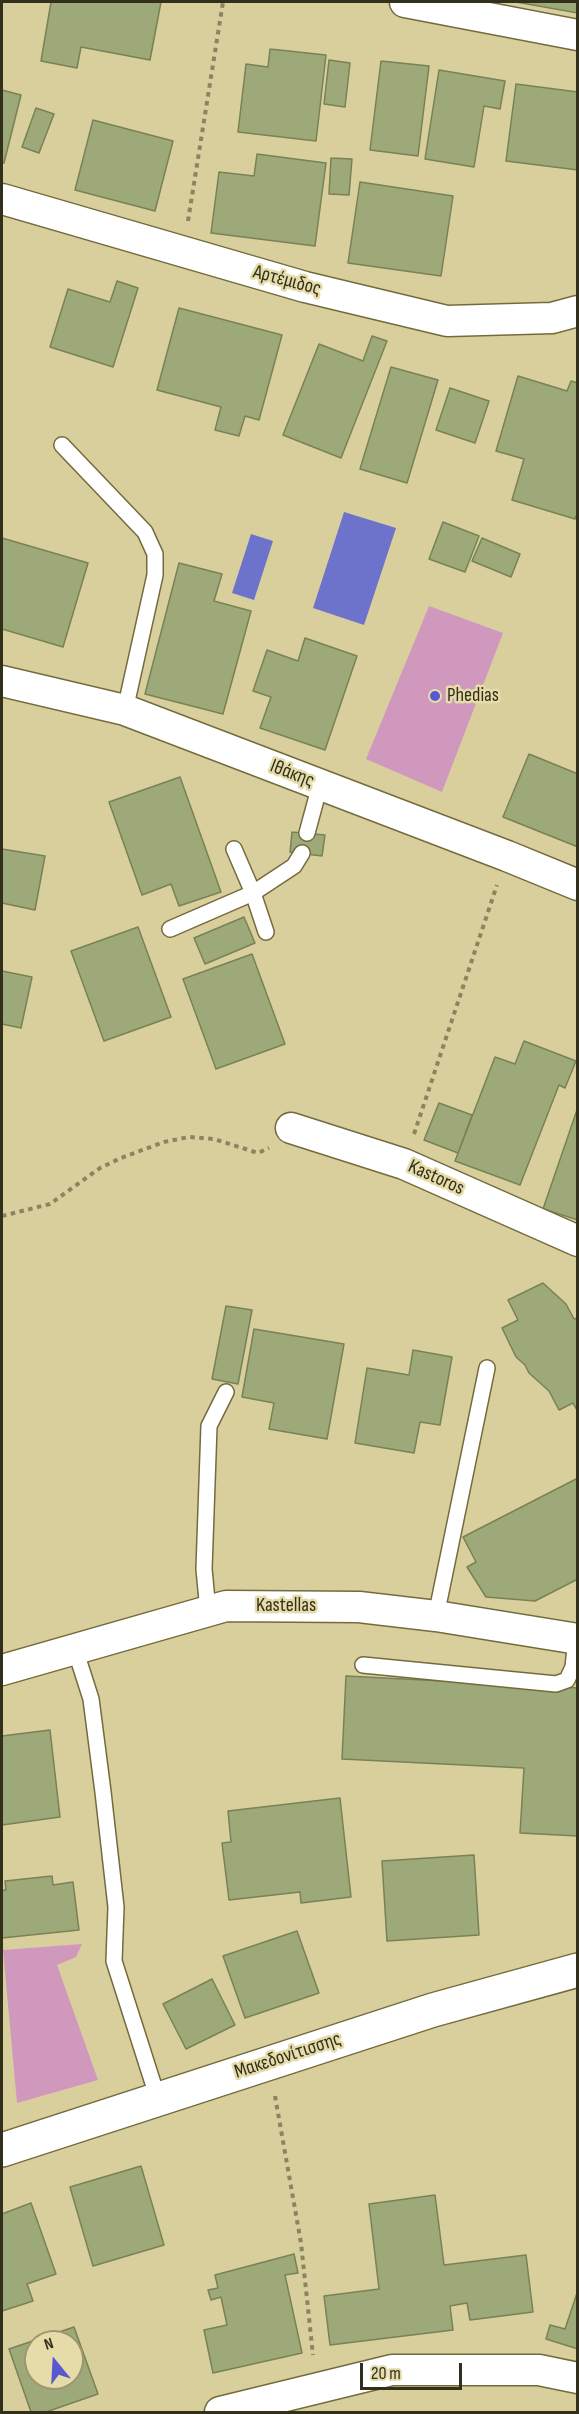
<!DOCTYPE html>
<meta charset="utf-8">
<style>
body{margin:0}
#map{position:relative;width:579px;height:2414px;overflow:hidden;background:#d8cf9d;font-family:"Sofia Sans Condensed",sans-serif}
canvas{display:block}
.frame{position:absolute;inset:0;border:3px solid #322f1b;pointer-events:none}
.north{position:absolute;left:24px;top:2330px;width:60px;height:60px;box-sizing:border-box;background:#e5dcaa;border:2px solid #9d9771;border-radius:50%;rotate:342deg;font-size:16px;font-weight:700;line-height:24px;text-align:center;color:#322f1b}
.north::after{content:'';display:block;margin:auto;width:21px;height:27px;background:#5a58d0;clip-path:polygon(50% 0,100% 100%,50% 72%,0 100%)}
.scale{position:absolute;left:360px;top:2363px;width:102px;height:27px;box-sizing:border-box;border:3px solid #322f1b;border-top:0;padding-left:8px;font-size:18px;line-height:21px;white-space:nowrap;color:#322f1b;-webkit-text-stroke:4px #e5dcaa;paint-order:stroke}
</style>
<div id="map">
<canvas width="579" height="2414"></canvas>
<div class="frame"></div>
<div class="north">N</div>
<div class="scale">20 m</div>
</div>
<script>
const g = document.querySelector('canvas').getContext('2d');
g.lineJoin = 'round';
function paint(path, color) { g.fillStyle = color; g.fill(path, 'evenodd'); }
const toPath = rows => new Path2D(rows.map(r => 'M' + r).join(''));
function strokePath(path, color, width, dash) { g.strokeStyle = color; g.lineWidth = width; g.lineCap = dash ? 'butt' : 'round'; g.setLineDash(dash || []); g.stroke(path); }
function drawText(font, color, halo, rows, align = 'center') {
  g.font = font + ' "Sofia Sans Condensed",sans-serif'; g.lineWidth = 5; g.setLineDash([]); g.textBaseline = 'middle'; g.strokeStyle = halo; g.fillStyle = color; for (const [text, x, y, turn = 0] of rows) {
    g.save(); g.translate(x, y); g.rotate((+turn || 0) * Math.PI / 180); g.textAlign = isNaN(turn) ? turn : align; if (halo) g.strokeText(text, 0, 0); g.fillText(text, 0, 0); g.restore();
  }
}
paint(toPath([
 [429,606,503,633,442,792,366,759],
 [82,1944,76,1957,57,1965,98,2080,17,2103,3,1950]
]), '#d198be');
paint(toPath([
 [344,512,396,528,364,625,313,608],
 [251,534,273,541,254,600,232,593]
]), '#6d72cb');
const building = toPath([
 [51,2,161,2,150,60,81,47,77,68,41,61,51,2],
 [516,2,578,2,578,13,516,2],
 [270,49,326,55,316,141,238,132,246,64,268,67,270,49],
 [329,60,350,63,345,107,324,104,329,60],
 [381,61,429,66,418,156,370,150,381,61],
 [439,70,505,81,500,109,484,106,474,167,425,159,439,70],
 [516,84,578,92,578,170,506,161,516,84],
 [2,90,21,95,4,163,2,163,2,90],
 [36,108,54,114,39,153,22,147,36,108],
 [93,120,173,141,155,211,75,190,93,120],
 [257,154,326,163,315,246,211,233,219,172,254,176,257,154],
 [331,158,352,159,349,195,329,194,331,158],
 [360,182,453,196,441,276,348,263,360,182],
 [117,281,138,288,113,367,50,347,68,289,110,302,117,281],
 [179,308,282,335,259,420,245,416,239,436,215,430,221,407,157,390,179,308],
 [372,336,387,341,341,458,283,435,319,344,363,361,372,336],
 [391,367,438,380,407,483,360,469,391,367],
 [518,376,567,391,571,381,578,383,578,511,575,519,512,500,524,459,496,451,518,376],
 [450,388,489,401,475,443,436,430,450,388],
 [443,522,479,536,465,572,429,559,443,522],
 [2,538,88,563,63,647,2,629,2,538],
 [482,538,520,554,511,577,472,561,482,538],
 [179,563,222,574,214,601,251,611,223,714,145,694,179,563],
 [305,638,357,656,325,750,260,728,271,697,253,691,267,650,298,661,305,638],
 [529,754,578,774,578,847,503,817,529,754],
 [180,777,221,892,179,906,171,884,142,895,109,802,180,777],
 [292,832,325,835,322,856,290,852,292,832],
 [2,849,45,856,35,910,2,903,2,849],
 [244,917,255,943,205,964,194,938,244,917],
 [138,927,171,1017,104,1041,71,951,138,927],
 [252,954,285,1044,216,1069,183,979,252,954],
 [2,971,32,977,21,1028,2,1024,2,971],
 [524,1041,576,1061,565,1088,559,1085,520,1185,455,1161,495,1057,515,1064,524,1041],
 [439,1103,472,1115,458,1153,424,1140,439,1103],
 [578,1107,578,1220,543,1209,578,1107],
 [543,1283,566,1304,574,1319,578,1318,578,1412,573,1403,559,1410,549,1391,529,1373,525,1365,516,1357,502,1328,518,1320,508,1300,543,1283],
 [226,1306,252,1310,238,1384,212,1379,226,1306],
 [254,1329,344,1344,327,1439,269,1429,274,1403,242,1397,254,1329],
 [413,1350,452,1357,440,1425,420,1422,414,1453,355,1443,367,1368,409,1375,413,1350],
 [578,1478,578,1579,535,1601,486,1597,467,1567,476,1562,463,1537,578,1478],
 [346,1676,578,1688,578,1836,520,1833,524,1768,342,1759,346,1676],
 [50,1730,60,1817,2,1825,2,1736,50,1730],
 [340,1798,351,1897,301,1903,300,1892,229,1900,222,1843,231,1842,228,1811,340,1798],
 [474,1855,479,1935,387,1941,382,1861,474,1855],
 [52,1876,53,1885,73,1882,79,1930,2,1938,2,1890,6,1890,5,1881,52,1876],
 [297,1931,319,1993,245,2018,223,1956,297,1931],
 [212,1979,235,2025,186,2049,163,2004,212,1979],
 [141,2166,164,2245,93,2266,70,2187,141,2166],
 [435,2195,444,2265,526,2255,533,2312,470,2320,467,2303,450,2306,453,2330,330,2345,324,2296,379,2289,369,2204,435,2195],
 [31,2203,56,2274,27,2284,33,2301,2,2311,2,2214,31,2203],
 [294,2254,298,2273,285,2275,302,2353,213,2373,204,2330,227,2325,221,2297,211,2300,208,2290,218,2288,215,2275,294,2254],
 [578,2290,578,2349,546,2339,550,2325,565,2329,578,2290],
 [74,2327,98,2394,46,2412,31,2412,9,2349,74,2327],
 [36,2342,72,2342,72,2378,36,2378,36,2342]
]);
paint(building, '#9ea97a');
strokePath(building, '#788255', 1.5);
const lane = toPath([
 [62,445,145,532,155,554,155,575,125,710],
 [307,833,320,785],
 [234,849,253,893,266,932],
 [170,929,253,893,294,866,302,853],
 [208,1611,204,1569,209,1426,226,1392],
 [436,1616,487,1368],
 [75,1649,91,1699,103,1792,116,1907,114,1961,158,2099],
 [363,1665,556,1684,567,1680,573,1667,576,1639]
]);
const street = toPath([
 [405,2,578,35],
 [2,199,305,287,447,321,552,318,578,311],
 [2,681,125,710,507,856,578,885],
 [291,1128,404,1164,578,1241],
 [2,1670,226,1606,359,1607,436,1616,578,1639],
 [220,2412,392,2370,539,2370,578,2378]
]);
const secondary = toPath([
 [2,2150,433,2010,578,1970]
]);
strokePath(lane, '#746b3d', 18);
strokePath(street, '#746b3d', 33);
strokePath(secondary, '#746b3d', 36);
strokePath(toPath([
 [188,221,223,2],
 [414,1134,497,885],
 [2,1216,50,1204,100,1168,121,1158,164,1142,189,1137,214,1139,258,1153,269,1148],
 [275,2096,301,2243,313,2355]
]), '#8a8460', 4, [4.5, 4.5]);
strokePath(lane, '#fff', 15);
strokePath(street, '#fff', 30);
strokePath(secondary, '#fff', 33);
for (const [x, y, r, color] of [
 [435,696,6,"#5a58d0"]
]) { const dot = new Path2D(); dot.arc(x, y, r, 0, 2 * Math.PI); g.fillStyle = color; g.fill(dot); strokePath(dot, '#e5dcaa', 2); }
drawText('20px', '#322f1b', '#e5dcaa', [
 ["Αρτέμιδος",287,281,15],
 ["Ιθάκης",292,774,21],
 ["Kastoros",436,1178,24],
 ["Kastellas",286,1606],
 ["Μακεδονίτισσης",288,2056,-18]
]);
drawText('20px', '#322f1b', '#e5dcaa', [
 ["Phedias",447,696]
], 'left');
</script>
